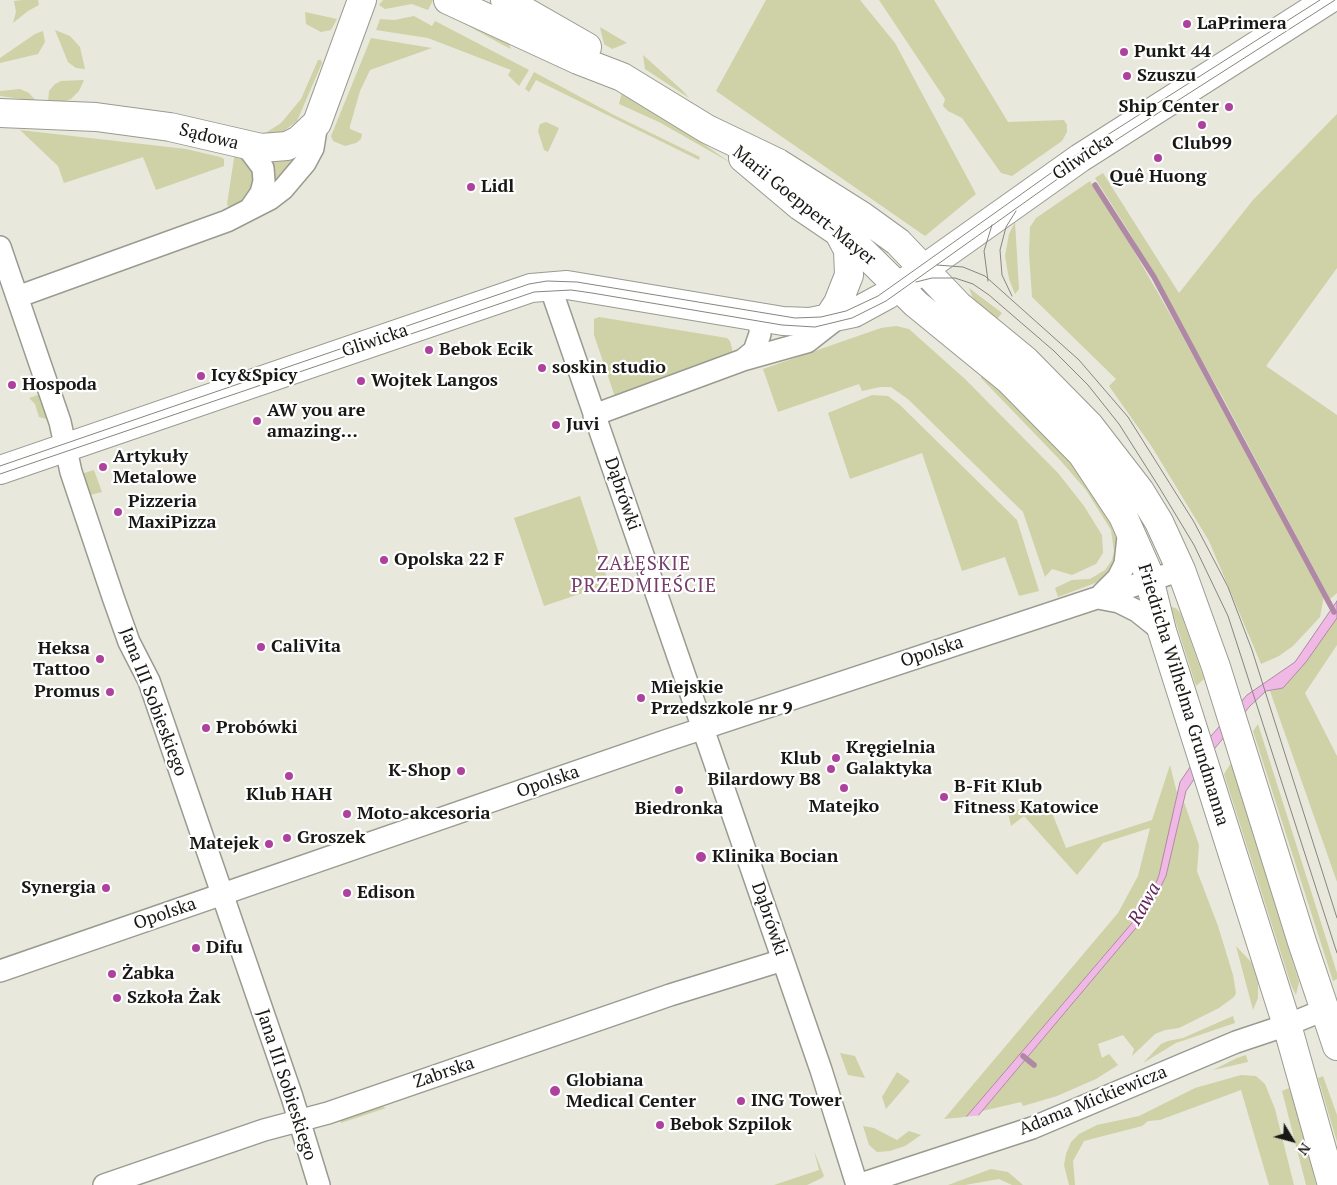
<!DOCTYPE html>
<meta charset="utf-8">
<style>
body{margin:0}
#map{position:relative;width:1337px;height:1185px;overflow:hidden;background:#e8e8dd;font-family:"PT Serif",serif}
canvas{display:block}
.north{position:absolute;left:1267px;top:1115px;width:50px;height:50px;-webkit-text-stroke:4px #fff;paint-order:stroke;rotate:127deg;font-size:14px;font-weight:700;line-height:20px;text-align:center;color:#181915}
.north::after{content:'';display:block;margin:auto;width:18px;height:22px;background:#181915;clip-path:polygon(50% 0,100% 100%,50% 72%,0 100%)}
</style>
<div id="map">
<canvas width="1337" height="1185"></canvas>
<div class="north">N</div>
</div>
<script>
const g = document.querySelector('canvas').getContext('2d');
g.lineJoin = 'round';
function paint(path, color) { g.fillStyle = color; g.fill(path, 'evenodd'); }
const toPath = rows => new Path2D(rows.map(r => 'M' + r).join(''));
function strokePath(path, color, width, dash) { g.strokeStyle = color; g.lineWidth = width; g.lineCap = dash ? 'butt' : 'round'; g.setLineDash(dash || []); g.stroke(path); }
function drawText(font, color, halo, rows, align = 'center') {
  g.font = font + ' "PT Serif",serif'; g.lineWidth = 4.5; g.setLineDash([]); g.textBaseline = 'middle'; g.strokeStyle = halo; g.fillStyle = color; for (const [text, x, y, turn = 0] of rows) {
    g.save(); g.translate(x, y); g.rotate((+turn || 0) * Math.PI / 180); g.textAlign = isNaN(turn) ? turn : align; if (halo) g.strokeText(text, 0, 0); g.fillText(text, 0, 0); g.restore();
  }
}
paint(toPath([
 [22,0,38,0,39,5,28,11,13,23,16,12,14,1],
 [383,0,433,0,428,10,412,4,385,9,379,5],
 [766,0,860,0,895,43,976,194,925,236,716,91],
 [879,0,934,0,1008,122,1064,120,1067,125,1067,132,1062,141,1012,176,1001,173,962,118,948,111,943,106,945,99],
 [441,11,505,34,511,49,503,45],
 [305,12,337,19,331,30,321,32,306,24],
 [414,16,432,26,435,21,529,70,519,86,508,75,511,70,428,38,376,30,380,19,394,20],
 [600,27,627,43,612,49,604,44],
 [55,30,70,36,80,47,85,69,76,68,68,62],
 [43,31,45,42,38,54,0,63,0,58,35,34],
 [371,38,432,48,370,70,360,91,350,126,350,129,362,134,361,139,356,143,345,146,333,141,331,136],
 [643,55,682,90,689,98,645,69],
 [318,60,321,60,322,63,297,121,281,133,264,134,281,123,301,99],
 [534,72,612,114,700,157,699,160,536,80,529,92,525,89],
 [84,80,79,91,71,99,60,103,48,103,49,91,55,84,61,81],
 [20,89,29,93,36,101,0,96,0,91],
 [622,92,685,131,731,163,659,122,619,104],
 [1337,114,1337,268,1266,366,1337,415,1337,593,1330,599,1222,396,1129,232,1095,178,1103,173,1179,293,1253,200],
 [546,122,559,128,548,152,544,150,538,131,540,124],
 [20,130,186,149,220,157,224,159,224,166,156,190,143,157,64,183,58,166],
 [235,152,241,155,255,173,254,188,245,200,229,208,227,204],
 [300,153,275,186,272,161],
 [1090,181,1130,244,1178,328,1324,596,1320,617,1293,646,1279,656,1261,664,1209,541,1152,447,1109,386,1116,379,1032,297,1029,253,1030,227,1036,218],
 [1015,222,1019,289,1015,294,1009,279,1005,256,1009,234],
 [969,288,1002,313,994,323,975,304],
 [599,317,727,338,730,341,733,353,615,397,594,335,594,319],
 [896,326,909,329,965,379,1058,473,1084,506,1102,535,1103,553,1096,564,1072,575,1052,569,1045,577,1023,512,909,400,891,387,880,387,862,391,859,384,778,412,763,369,881,328],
 [981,371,1055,439,1118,531,1117,564,1103,580,1058,597,1055,588,1072,580,1090,579,1105,570,1112,560,1114,551,1111,530,1086,490,1060,460,981,378],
 [41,394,50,420,39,417,35,404,29,398],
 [872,395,888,396,900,405,1017,520,1039,591,1019,596,1005,557,962,571,922,453,850,479,828,413],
 [94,470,102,492,90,495,81,474],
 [580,496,609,584,544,606,514,518],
 [1171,607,1176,608,1181,614,1204,679,1196,686],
 [1337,617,1337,645,1305,693,1337,756,1337,882,1270,691,1283,688,1306,662],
 [1258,724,1337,973,1337,979,1333,981,1253,731],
 [1231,763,1299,982,1296,995,1291,985,1224,774],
 [1170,765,1177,793,1165,856,1153,891,1143,906,1132,923,966,1117,944,1119,1118,913,1138,876,1150,828,1103,843,1077,875,1024,816,1011,826,1008,813,1047,800,1066,848,1152,820],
 [1184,802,1199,845,1197,871,1218,926,1233,975,1236,993,1234,997,1219,1008,1179,1028,1165,1030,1155,1034,1132,1056,1134,1049,1123,1035,1098,1044,1102,1058,1109,1054,1118,1065,1096,1079,1057,1096,1023,1106,1021,1102,982,1111,1146,916,1166,876],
 [1236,946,1252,963,1258,983,1258,998,1253,1010],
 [1233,1016,1235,1023,1176,1043,1143,1063,1161,1044,1168,1041,1183,1038],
 [840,1053,855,1056,865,1078,848,1075],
 [1246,1055,1248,1062,1213,1070,1237,1058],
 [897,1072,910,1081,886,1109,882,1097],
 [1241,1075,1256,1076,1265,1084,1275,1109,1294,1185,1269,1185,1241,1090,1160,1120,1148,1121,1142,1126,1084,1141,1073,1161,1075,1185,1069,1185,1064,1165,1066,1154,1071,1142,1079,1134,1097,1125,1139,1116,1195,1088],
 [1323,1076,1337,1115,1337,1142,1318,1078],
 [1289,1088,1298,1110,1316,1185,1306,1185,1282,1091],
 [378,1105,386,1108,341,1123,339,1117],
 [863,1126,874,1128,897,1140,909,1131,921,1135,905,1146,890,1151,877,1152,869,1145],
 [814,1151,824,1176,822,1178,807,1185,774,1185,819,1170],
 [991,1169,1008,1172,1023,1185,1012,1185,999,1179,965,1185,948,1185]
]), '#cfd1a7');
const water = toPath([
 [1337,601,1337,618,1306,662,1283,688,1266,691,1250,706,1215,748,1186,791,1166,876,1146,916,972,1123,912,1185,925,1165,1132,923,1153,891,1159,875,1180,782,1211,736,1247,695,1295,662,1337,601]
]);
paint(water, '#f0b8e4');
strokePath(water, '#af88a6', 1);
paint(toPath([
 [982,1115,926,1185,910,1185,923,1164,963,1117]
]), '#e8e8dd');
strokePath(toPath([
 [1095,185,1154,277,1334,612],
 [1023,1056,1034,1065]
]), '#af88a6', 5.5);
const street = toPath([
 [245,144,263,168,264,181,261,193,250,209],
 [0,247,60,422,71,472,113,597,129,642,149,681,292,1097,319,1185],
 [550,286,821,1070,857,1185],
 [17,297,227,221,270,199,283,189,305,163,313,148,317,123],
 [743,360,807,342,839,317],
 [594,415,743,360,754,351,760,334,760,318],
 [1102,594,1118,578,1125,564,1129,528],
 [1098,598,1119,602,1137,611,1162,631],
 [0,971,668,740,1181,570],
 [104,1185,264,1130,328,1113,670,995,783,960],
 [858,1185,1032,1128,1236,1042,1287,1025,1324,1010]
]);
const secondary = toPath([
 [448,0,578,60,622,77,707,129,778,163,862,216,898,242,958,305,1025,360,1089,425,1140,491,1159,522,1181,570,1216,667,1302,942,1337,1046],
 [505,0,587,47],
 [0,113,96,117,170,127,261,148,287,146,299,140,317,123,362,0],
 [743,158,800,206,853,242,916,304,1009,380,1082,454,1123,516,1147,570,1162,631,1287,1025,1332,1185],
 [827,320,838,303,849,275,848,250,839,233],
 [0,470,531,288,567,285,783,321,810,322,854,313,887,295,1080,158,1328,0]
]);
strokePath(street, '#9a9b90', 24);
strokePath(secondary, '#9a9b90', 30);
strokePath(street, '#fff', 21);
strokePath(secondary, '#fff', 28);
strokePath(toPath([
 [937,265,963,267,985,276,1079,360,1128,417,1194,522,1228,587,1252,650,1337,918],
 [988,281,984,251,992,225],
 [916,282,932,278,955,278,973,284,989,295,1054,351,1088,385,1119,424,1159,487,1194,545,1228,616,1337,953],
 [1012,296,1002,275,1000,250,1006,227,1016,211],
 [0,466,529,284,547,281,577,282,795,318,821,317,846,311,878,296,1082,151,1320,0],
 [0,474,534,292,571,290,592,293,782,325,815,327,852,318,886,301,1080,163,1335,0]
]), '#86867f', 1);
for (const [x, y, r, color] of [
 [1187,24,5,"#af419e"],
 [1124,52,5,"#af419e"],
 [1127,76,5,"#af419e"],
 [1229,107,5,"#af419e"],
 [1202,125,5,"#af419e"],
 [1158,158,5,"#af419e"],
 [471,187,5,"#af419e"],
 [429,350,5,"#af419e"],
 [542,368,5,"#af419e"],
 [201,376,5,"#af419e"],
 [361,381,5,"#af419e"],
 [12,385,5,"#af419e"],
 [257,421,5,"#af419e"],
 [556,425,5,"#af419e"],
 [103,467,5,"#af419e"],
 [118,512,5,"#af419e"],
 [384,560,5,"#af419e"],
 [261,647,5,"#af419e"],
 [100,659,5,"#af419e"],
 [110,692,5,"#af419e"],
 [641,698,5,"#af419e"],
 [206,728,5,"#af419e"],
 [836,758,5,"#af419e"],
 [831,769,5,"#af419e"],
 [461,771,5,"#af419e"],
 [289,776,5,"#af419e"],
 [844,788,5,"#af419e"],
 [679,790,5,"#af419e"],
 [944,797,5,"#af419e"],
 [347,814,5,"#af419e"],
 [287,838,5,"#af419e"],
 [269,844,5,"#af419e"],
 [701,857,6,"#af419e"],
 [106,888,5,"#af419e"],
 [347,893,5,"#af419e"],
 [196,948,5,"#af419e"],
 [112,974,5,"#af419e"],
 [117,998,5,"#af419e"],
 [555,1091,6,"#af419e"],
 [741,1101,5,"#af419e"],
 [660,1125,5,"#af419e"]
]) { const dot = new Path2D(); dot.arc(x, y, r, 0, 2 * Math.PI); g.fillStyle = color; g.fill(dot); strokePath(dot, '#fff', 2); }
drawText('bold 18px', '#181915', '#fff', [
 ["LaPrimera",1197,24],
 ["Punkt 44",1134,52],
 ["Szuszu",1137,76],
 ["Ship Center",1219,107,"right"],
 ["Club99",1202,144,"center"],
 ["Quê Huong",1158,177,"center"],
 ["Lidl",481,187],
 ["Bebok Ecik",439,350],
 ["soskin studio",552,368],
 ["Icy&Spicy",211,376],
 ["Wojtek Langos",371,381],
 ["Hospoda",22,385],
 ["AW you are",267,411],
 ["amazing…",267,432],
 ["Juvi",566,425],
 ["Artykuły",113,457],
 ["Metalowe",113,478],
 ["Pizzeria",128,502],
 ["MaxiPizza",128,523],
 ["Opolska 22 F",394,560],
 ["CaliVita",271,647],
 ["Heksa",90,649,"right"],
 ["Tattoo",90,670,"right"],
 ["Miejskie",651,688],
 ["Przedszkole nr 9",651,709],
 ["Promus",100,692,"right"],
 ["Probówki",216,728],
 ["Kręgielnia",846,748],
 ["Galaktyka",846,769],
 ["Klub",821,759,"right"],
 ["Bilardowy B8",821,780,"right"],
 ["K-Shop",451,771,"right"],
 ["B-Fit Klub",954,787],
 ["Fitness Katowice",954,808],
 ["Klub HAH",289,795,"center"],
 ["Matejko",844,807,"center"],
 ["Biedronka",679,809,"center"],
 ["Moto-akcesoria",357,814],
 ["Groszek",297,838],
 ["Matejek",259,844,"right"],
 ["Klinika Bocian",712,857],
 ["Synergia",96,888,"right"],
 ["Edison",357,893],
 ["Difu",206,948],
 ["Żabka",122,974],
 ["Szkoła Żak",127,998],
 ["Globiana",566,1081],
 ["Medical Center",566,1102],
 ["ING Tower",751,1101],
 ["Bebok Szpilok",670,1125]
], 'left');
drawText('18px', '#181915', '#fff', [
 ["Sądowa",209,137,14],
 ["Gliwicka",1083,157,-34],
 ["Marii Goeppert-Mayer",804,206,39],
 ["Gliwicka",375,341,-19],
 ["Dąbrówki",622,494,71],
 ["Opolska",932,652,-18],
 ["Friedricha Wilhelma Grundmanna",1183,695,73],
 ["Jana III Sobieskiego",153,702,69],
 ["Opolska",548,782,-19],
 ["Opolska",165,914,-19],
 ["Dąbrówki",769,919,71],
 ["Zabrska",444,1073,-19],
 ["Jana III Sobieskiego",286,1085,72],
 ["Adama Mickiewicza",1093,1101,-22]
]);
g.letterSpacing = '1px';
drawText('19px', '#753d6a', '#fff', [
 ["ZAŁĘSKIE",644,565],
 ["PRZEDMIEŚCIE",644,587]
]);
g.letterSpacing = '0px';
drawText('italic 19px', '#64245a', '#fff', [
 ["Rawa",1145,904,-60]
]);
</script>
